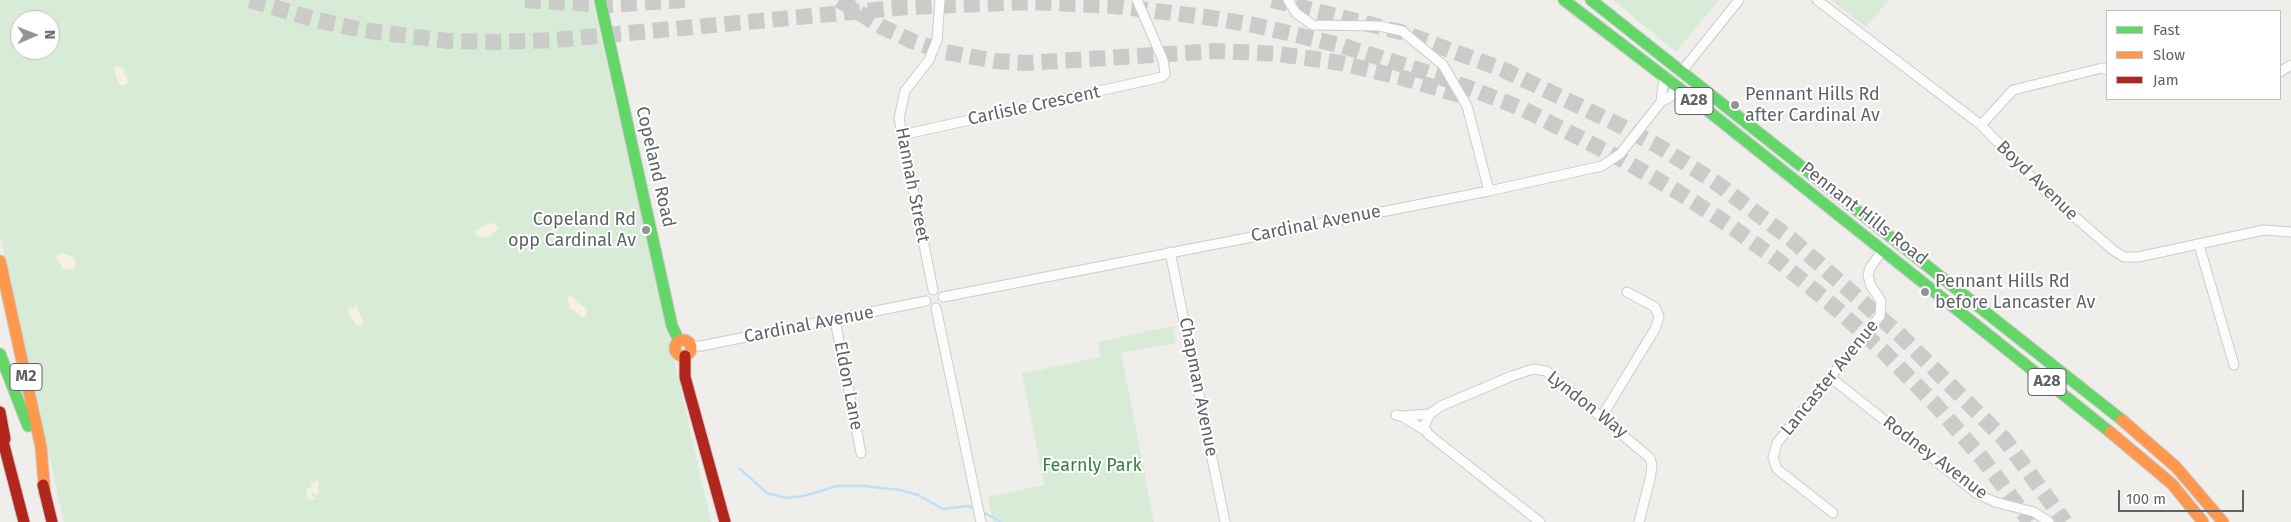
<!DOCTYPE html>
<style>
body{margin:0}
#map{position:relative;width:2291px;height:522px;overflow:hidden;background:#efeeea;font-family:"Fira Sans",sans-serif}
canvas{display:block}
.legend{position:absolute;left:2106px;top:10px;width:175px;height:90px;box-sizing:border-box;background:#fff;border:1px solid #bfc1c3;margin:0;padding:6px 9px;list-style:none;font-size:15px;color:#5f6368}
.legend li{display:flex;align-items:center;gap:10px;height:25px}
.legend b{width:25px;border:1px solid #bfc1c3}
.north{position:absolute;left:10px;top:10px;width:50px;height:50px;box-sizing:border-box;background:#fff;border:1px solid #bfc1c3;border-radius:50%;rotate:89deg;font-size:14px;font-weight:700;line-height:20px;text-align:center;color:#5f6368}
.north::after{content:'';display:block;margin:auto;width:18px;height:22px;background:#919496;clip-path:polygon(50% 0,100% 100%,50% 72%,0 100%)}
.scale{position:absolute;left:2118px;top:490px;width:126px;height:22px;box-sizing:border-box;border:2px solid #5f6368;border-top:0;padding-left:6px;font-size:15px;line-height:18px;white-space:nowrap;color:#5f6368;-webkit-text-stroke:4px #fff;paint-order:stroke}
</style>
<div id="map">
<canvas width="2291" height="522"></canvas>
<ul class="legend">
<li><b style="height:6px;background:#63d668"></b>Fast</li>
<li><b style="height:6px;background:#ff974d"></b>Slow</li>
<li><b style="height:6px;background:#b3261e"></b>Jam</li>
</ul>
<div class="north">N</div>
<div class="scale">100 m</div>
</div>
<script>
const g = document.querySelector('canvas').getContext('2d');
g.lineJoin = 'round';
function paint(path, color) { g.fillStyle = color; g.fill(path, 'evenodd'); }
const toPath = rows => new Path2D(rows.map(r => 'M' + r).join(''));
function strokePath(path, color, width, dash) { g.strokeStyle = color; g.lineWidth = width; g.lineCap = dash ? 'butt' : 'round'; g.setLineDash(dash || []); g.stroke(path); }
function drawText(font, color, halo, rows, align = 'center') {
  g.font = font + ' "Fira Sans",sans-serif'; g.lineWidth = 4; g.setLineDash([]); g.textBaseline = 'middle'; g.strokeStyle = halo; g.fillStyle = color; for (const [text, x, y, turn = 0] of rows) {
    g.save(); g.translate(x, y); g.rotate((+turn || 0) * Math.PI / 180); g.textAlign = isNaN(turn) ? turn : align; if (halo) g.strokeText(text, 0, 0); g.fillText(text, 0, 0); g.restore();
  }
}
paint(toPath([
 [0,0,592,0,711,522,64,522,0,235],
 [20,20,50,20,50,50,20,50],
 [1613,0,1719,0,1676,52],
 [1831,0,1889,0,1866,27],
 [1173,326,1176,343,1121,353,1154,522,993,522,988,497,1044,485,1022,373,1101,357,1098,342]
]), '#d8ebd6');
paint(toPath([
 [115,66,125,69,123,73,126,75,128,82,125,85,120,85,118,82,114,69],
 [490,223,495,224,498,228,491,236,482,238,477,235,475,232,478,229],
 [61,252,73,257,76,264,74,269,63,270,61,263,56,258],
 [571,295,586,309,587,312,584,318,570,308,567,298],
 [356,305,364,322,359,325,356,324,348,313,349,308,353,308],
 [317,480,319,482,318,493,315,495,313,492,311,494,316,499,311,500,307,497,306,491,308,488,313,489,310,485]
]), '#f6f1e1');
strokePath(toPath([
 [740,469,767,493,786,498,804,496,837,486,865,486,900,490,918,495,943,509,967,506,976,509],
 [981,511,1001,522]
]), '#bfe0f9', 2.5);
strokePath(toPath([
 [250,0,313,19,362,30,448,41,497,42,555,40,907,7,1031,2,1114,6,1205,17,1254,25,1343,46,1438,76,1523,109,1623,160,1678,192,1729,225,1776,259,1831,304,1883,351,1933,402,1982,458,2030,522],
 [525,0,608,5,685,0],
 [839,0,882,27,912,41,945,52,996,61,1026,63,1216,51,1279,54,1341,63,1403,78,1460,95],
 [1272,0,1401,32,1504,70,1621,126,1660,147,1715,182,1791,239,1901,336,2006,441,2065,522]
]), '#cbcbca', 16, [16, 8]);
const street = toPath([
 [1288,0,1296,13,1313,25,1379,26,1402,31,1443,65,1467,106,1489,191],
 [1817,0,1981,125,2046,192,2113,250,2124,257,2138,257,2264,230,2291,232],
 [1682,71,1739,0],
 [2280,72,2291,65],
 [1661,102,1664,77],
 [1981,125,2013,90,2102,68,2107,70],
 [902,135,1162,77,1165,74,1163,60,1137,0],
 [2199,245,2234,365],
 [1170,252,1225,522],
 [933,290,899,118,905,91,929,60,937,40,940,0],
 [943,297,1489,191,1602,166,1620,154,1661,102,1670,97,1677,87],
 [936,308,981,522],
 [835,320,861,453],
 [691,346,701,346,926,301],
 [1830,377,1976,493,1995,502,2034,512,2049,522],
 [1396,415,1401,416,1425,430],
 [1401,416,1430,414],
 [1602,416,1655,329,1659,317,1655,307,1627,292],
 [1833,513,1777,469,1773,458,1777,443,1880,316,1881,301,1871,286,1868,275,1870,268,1882,251],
 [1540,522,1428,434,1424,426,1430,414,1441,406,1512,376,1533,369,1546,371,1650,458,1652,466,1650,479,1639,522]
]);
const fast = toPath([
 [600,0,672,326,679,341],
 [1564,0,1692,98,2110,432],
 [1591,0,2122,420],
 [0,354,28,426]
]);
const slow = toPath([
 [0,261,41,447,45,495],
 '675 348a8 8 0 1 1 16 0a8 8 0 1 1-16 0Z',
 [2122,420,2176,467,2223,522],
 [2110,432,2172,484,2203,522]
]);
const jam = toPath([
 [685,356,685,377,725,522],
 [0,412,5,439],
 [0,430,24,522],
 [43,485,52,522]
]);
strokePath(street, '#cbcccc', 11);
strokePath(fast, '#cacacb', 13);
strokePath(slow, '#cacacb', 13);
strokePath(jam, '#cacacb', 13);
strokePath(street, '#fdfcfc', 9);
strokePath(fast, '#63d668', 11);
strokePath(slow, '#ff974d', 11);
strokePath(jam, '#b3261e', 11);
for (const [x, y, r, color] of [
 [1735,105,5,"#919496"],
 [646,230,5,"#919496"],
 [1925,292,5,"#919496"]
]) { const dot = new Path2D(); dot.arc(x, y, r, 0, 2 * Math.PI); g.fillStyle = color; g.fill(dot); strokePath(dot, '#fff', 2); }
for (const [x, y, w] of [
 [1694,101,38],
 [26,377,32],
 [2047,382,38]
]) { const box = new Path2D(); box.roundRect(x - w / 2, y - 13.5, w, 27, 4); g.fillStyle = '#fff'; g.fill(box); strokePath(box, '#5f6368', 1); }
drawText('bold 16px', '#5f6368', null, [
 ["A28",1694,101],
 ["M2",26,377],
 ["A28",2047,382]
]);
drawText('18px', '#5f6368', '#fff', [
 ["Pennant Hills Rd",1745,95],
 ["after Cardinal Av",1745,116],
 ["Copeland Rd",636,220,"right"],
 ["opp Cardinal Av",636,241,"right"],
 ["Pennant Hills Rd",1935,282],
 ["before Lancaster Av",1935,303]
], 'left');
drawText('18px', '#5f6368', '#fff', [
 ["Carlisle Crescent",1034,106,-12],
 ["Copeland Road",655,167,77],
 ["Boyd Avenue",2037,181,44],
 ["Hannah Street",912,185,79],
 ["Pennant Hills Road",1864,214,38],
 ["Cardinal Avenue",1316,224,-11],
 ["Cardinal Avenue",809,325,-11],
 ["Lancaster Avenue",1830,378,-51],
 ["Eldon Lane",848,386,79],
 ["Chapman Avenue",1198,387,79],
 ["Lyndon Way",1587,405,38],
 ["Rodney Avenue",1935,458,37]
]);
drawText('18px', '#348238', '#fff', [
 ["Fearnly Park",1092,466]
]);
</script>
